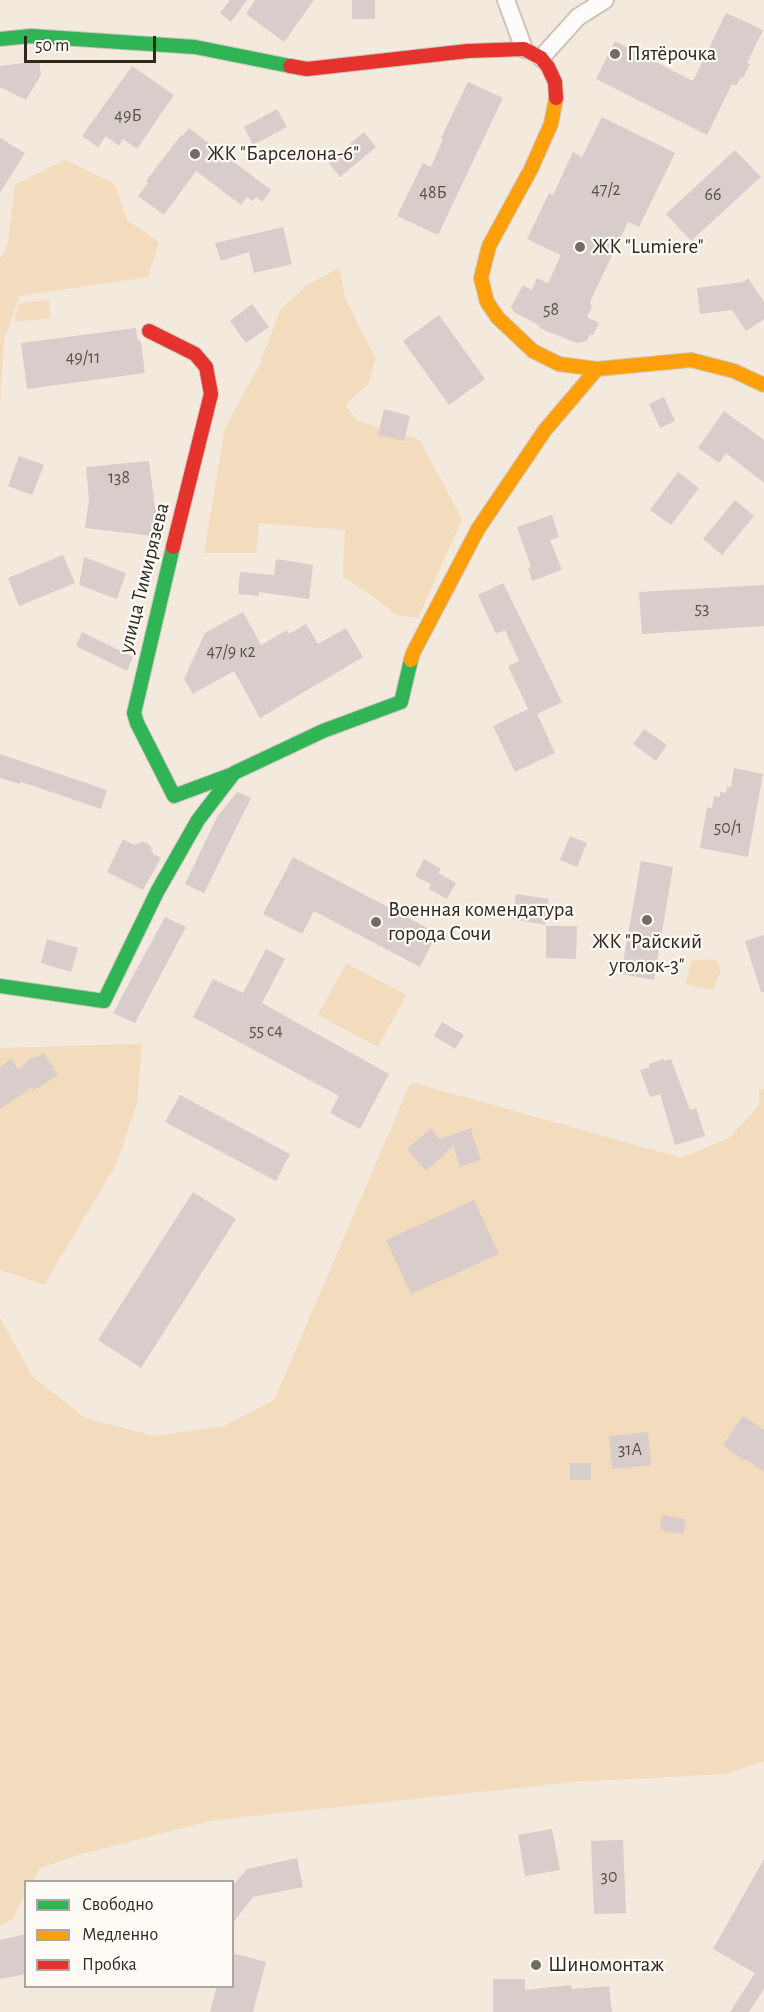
<!DOCTYPE html>
<meta charset="utf-8">
<style>
body{margin:0}
#map{position:relative;width:764px;height:2012px;overflow:hidden;background:#f4e9dd;font-family:"Alegreya Sans",sans-serif}
canvas{display:block}
.legend{position:absolute;left:24px;top:1880px;width:210px;height:108px;box-sizing:border-box;background:#fefaf6;border:2px solid #aba6a0;margin:0;padding:8px 10px;list-style:none;font-size:18px;color:#2f281f}
.legend li{display:flex;align-items:center;gap:12px;height:30px}
.legend b{width:30px;border:2px solid #aba6a0}
.scale{position:absolute;left:24px;top:36px;width:132px;height:27px;box-sizing:border-box;border:3px solid #2f281f;border-top:0;padding-left:8px;font-size:18px;line-height:21px;white-space:nowrap;color:#2f281f;-webkit-text-stroke:4px #fefaf6;paint-order:stroke}
</style>
<div id="map">
<canvas width="764" height="2012"></canvas>
<ul class="legend">
<li><b style="height:8px;background:#30b455"></b>Свободно</li>
<li><b style="height:8px;background:#ff9f0a"></b>Медленно</li>
<li><b style="height:8px;background:#e5322d"></b>Пробка</li>
</ul>
<div class="scale">50 m</div>
</div>
<script>
const g = document.querySelector('canvas').getContext('2d');
g.lineJoin = 'round';
function paint(path, color) { g.fillStyle = color; g.fill(path, 'evenodd'); }
const toPath = rows => new Path2D(rows.map(r => 'M' + r).join(''));
function strokePath(path, color, width, dash) { g.strokeStyle = color; g.lineWidth = width; g.lineCap = dash ? 'butt' : 'round'; g.setLineDash(dash || []); g.stroke(path); }
function drawText(font, color, halo, rows, align = 'center') {
  g.font = font + ' "Alegreya Sans",sans-serif'; g.lineWidth = 4.5; g.setLineDash([]); g.textBaseline = 'middle'; g.strokeStyle = halo; g.fillStyle = color; for (const [text, x, y, turn = 0] of rows) {
    g.save(); g.translate(x, y); g.rotate((+turn || 0) * Math.PI / 180); g.textAlign = isNaN(turn) ? turn : align; if (halo) g.strokeText(text, 0, 0); g.fillText(text, 0, 0); g.restore();
  }
}
paint(toPath([
 [65,160,115,184,127,220,159,242,148,277,19,296,4,341,0,404,0,259,8,243,15,185],
 [339,268,346,301,376,358,368,384,345,405,358,421,420,440,462,519,418,618,396,615,370,594,343,577,345,530,259,523,256,553,204,553,225,428,259,366,280,310,307,285],
 [49,300,50,318,14,322,19,303],
 [715,959,721,970,713,990,686,984,691,961],
 [346,963,406,995,378,1047,318,1015],
 [142,1044,137,1103,116,1165,44,1285,0,1270,0,1048],
 [411,1082,682,1158,730,1137,759,1105,759,1091,764,1088,764,1761,726,1774,574,1782,215,1820,81,1854,40,1868,33,1881,26,1882,25,1895,13,1919,0,1925,0,1317,32,1376,85,1418,154,1436,224,1426,274,1400]
]), '#f3dbbe');
paint(toPath([
 [230,0,247,0,231,22,220,13],
 [255,0,314,0,284,42,246,14],
 [352,0,375,0,375,19,352,19],
 [726,13,763,30,747,63,750,64,743,78,741,77,736,86,732,84,707,135,596,79,615,41,693,81],
 [39,61,41,75,26,100,0,87,0,66],
 [132,66,174,95,137,149,123,139,119,146,106,136,98,147,82,136],
 [468,82,503,98,438,235,397,216,423,163,431,167,443,139,441,138],
 [277,109,287,127,253,145,244,127],
 [602,117,675,153,639,227,628,222,590,302,592,307,587,317,599,323,593,335,590,334,587,341,577,343,539,328,540,326,514,312,511,307,523,285,532,290,537,278,548,283,561,255,527,239,549,193,553,195,573,152,582,157],
 [189,128,271,190,262,202,256,197,253,201,247,197,241,205,196,171,164,215,138,196,148,183,146,181,181,135,182,136],
 [364,132,376,147,340,177,328,162],
 [0,138,25,153,0,193],
 [735,150,761,177,691,241,666,214],
 [283,227,292,264,254,273,249,252,221,261,215,243],
 [748,278,764,302,764,319,746,331,732,310,700,314,697,288,743,282],
 [252,304,269,327,246,343,230,321],
 [439,315,485,379,449,405,403,341],
 [136,328,137,338,141,342,145,373,27,389,21,343],
 [664,397,675,421,660,428,649,404],
 [384,409,410,416,404,441,378,435],
 [724,411,764,440,764,483,726,453,719,463,698,448],
 [19,456,44,465,32,495,8,486],
 [149,461,155,508,165,509,161,537,85,528,89,500,86,467],
 [678,472,699,488,671,525,650,510],
 [735,500,754,516,722,555,703,539],
 [552,515,559,537,550,540,562,570,532,581,528,568,531,567,517,527],
 [63,555,75,583,19,606,8,578],
 [84,557,126,573,117,599,79,585],
 [276,559,313,565,309,599,259,592,259,596,238,594,240,572,274,575],
 [503,583,562,702,537,714,555,753,515,772,493,726,528,709,508,666,519,661,505,630,496,634,478,595],
 [764,585,764,626,642,634,639,592],
 [243,612,261,645,287,630,289,634,306,624,318,644,346,628,363,657,260,718,234,671,193,694,184,679,205,633],
 [82,632,133,657,127,671,76,646],
 [644,729,667,745,656,761,633,744],
 [0,754,107,790,101,809,21,782,20,784,0,778],
 [734,768,763,774,748,857,700,848,707,807,712,808,714,796,720,797,720,792,726,793,727,786,731,787],
 [237,792,251,798,204,893,185,884,217,817],
 [570,836,587,843,577,867,560,860],
 [123,839,134,845,143,842,147,843,150,845,153,854,161,858,143,890,107,872],
 [293,857,437,933,420,967,314,911,302,934,263,914],
 [424,859,441,869,438,873,456,883,447,899,429,889,431,884,415,876],
 [641,861,673,867,654,980,621,974],
 [516,894,549,899,545,925,512,919],
 [165,917,186,927,135,1023,113,1013],
 [546,926,577,926,576,959,546,958],
 [764,935,764,992,761,992,745,941],
 [47,939,78,948,71,972,41,963],
 [266,949,285,959,262,1003,389,1074,360,1129,330,1113,339,1096,193,1017,213,979,243,993],
 [442,1022,464,1035,455,1049,434,1036],
 [44,1053,58,1075,34,1090,32,1087,0,1109,0,1067,11,1059,19,1070,30,1058,38,1057],
 [664,1059,664,1061,671,1059,690,1110,696,1108,705,1136,675,1145,660,1094,650,1097,640,1070,650,1067,649,1064],
 [180,1095,290,1154,276,1181,165,1122],
 [474,1127,471,1130,481,1160,460,1167,453,1146,426,1171,407,1149,431,1128,440,1139],
 [193,1192,236,1219,141,1368,98,1340],
 [474,1200,499,1254,411,1294,386,1240],
 [743,1416,764,1430,764,1472,747,1460,743,1460,723,1445],
 [648,1432,651,1465,612,1469,609,1436],
 [570,1463,591,1463,591,1480,570,1480],
 [662,1515,685,1519,684,1534,660,1530],
 [552,1829,560,1870,525,1876,518,1835],
 [623,1840,626,1913,594,1914,591,1841],
 [297,1858,303,1887,253,1897,232,1924,232,1886,247,1869],
 [764,1859,764,1989,749,2012,730,2012,755,1973,713,1949],
 [26,1934,26,1974,0,1979,0,1940],
 [232,1953,266,1962,253,2012,210,2012,217,1986,232,1986],
 [493,1979,525,1979,525,1990,571,1985,572,1989,609,1986,612,2012,493,2012]
]), '#d8cdca');
const street = toPath([
 [506,0,524,49],
 [541,58,578,17,605,0]
]);
const fast = toPath([
 [0,39,31,36,195,47,290,66],
 [173,547,134,713,137,723,174,796,233,774],
 [0,986,104,1001,157,892,198,820,234,773,323,731,401,702,411,660]
]);
const slow = toPath([
 [556,98,551,124,531,169,489,246,481,278,487,302,498,318,533,351,559,364,597,369,691,360,734,371,764,385],
 [411,660,413,653,478,529,545,430,597,369]
]);
const jam = toPath([
 [290,66,307,69,468,51,524,49,541,58,548,67,555,82,556,98],
 [149,331,195,354,206,367,211,394,173,547]
]);
strokePath(street, '#cdc5bb', 20);
strokePath(fast, '#cdc5bb', 16);
strokePath(slow, '#cdc5bb', 16);
strokePath(jam, '#cdc5bb', 16);
strokePath(street, '#fdfcfa', 16);
strokePath(fast, '#30b455', 14);
strokePath(slow, '#ff9f0a', 14);
strokePath(jam, '#e5322d', 14);
for (const [x, y, r, color] of [
 [615,54,6,"#746c62"],
 [195,154,6,"#746c62"],
 [580,247,6,"#746c62"],
 [647,920,6,"#746c62"],
 [376,922,6,"#746c62"],
 [536,1965,6,"#746c62"]
]) { const dot = new Path2D(); dot.arc(x, y, r, 0, 2 * Math.PI); g.fillStyle = color; g.fill(dot); strokePath(dot, '#fefaf6', 2); }
drawText('18px', '#59514a', null, [
 ["49Б",128,116],
 ["47/2",606,190],
 ["48Б",433,193],
 ["66",713,195],
 ["58",551,310],
 ["49/11",83,358],
 ["138",119,478],
 ["53",702,609],
 ["47/9 к2",231,652],
 ["50/1",728,828],
 ["55 с4",266,1031],
 ["31А",630,1450],
 ["30",609,1877]
]);
drawText('21px', '#2f281f', '#fefaf6', [
 ["Пятёрочка",627,54],
 ["ЖК \"Барселона-6\"",207,154],
 ["ЖК \"Lumiere\"",592,247],
 ["Военная комендатура",388,910],
 ["города Сочи",388,934],
 ["ЖК \"Райский",647,942,"center"],
 ["уголок-3\"",647,966,"center"],
 ["Шиномонтаж",548,1965]
], 'left');
drawText('21px', '#2f281f', '#fefaf6', [
 ["улица Тимирязева",144,578,-76]
]);
</script>
